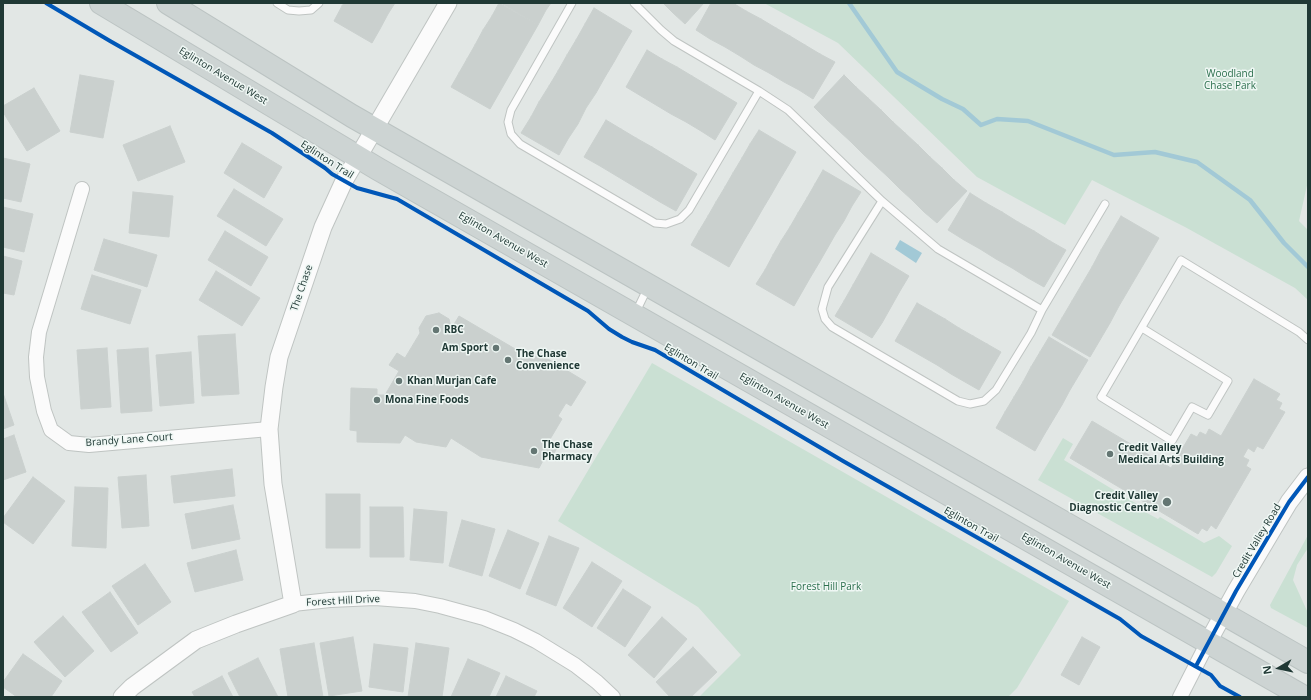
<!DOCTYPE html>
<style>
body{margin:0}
#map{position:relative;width:1311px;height:700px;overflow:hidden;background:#e2e7e5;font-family:"Open Sans",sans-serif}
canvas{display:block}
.frame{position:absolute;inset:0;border:4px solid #203935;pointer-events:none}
.north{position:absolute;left:1259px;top:648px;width:40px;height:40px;-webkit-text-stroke:3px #eff7f4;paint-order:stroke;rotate:261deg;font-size:11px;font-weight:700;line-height:16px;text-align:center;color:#203935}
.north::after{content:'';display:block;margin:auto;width:14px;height:18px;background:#203935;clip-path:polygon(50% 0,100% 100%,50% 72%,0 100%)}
</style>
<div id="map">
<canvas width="1311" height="700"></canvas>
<div class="frame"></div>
<div class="north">N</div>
</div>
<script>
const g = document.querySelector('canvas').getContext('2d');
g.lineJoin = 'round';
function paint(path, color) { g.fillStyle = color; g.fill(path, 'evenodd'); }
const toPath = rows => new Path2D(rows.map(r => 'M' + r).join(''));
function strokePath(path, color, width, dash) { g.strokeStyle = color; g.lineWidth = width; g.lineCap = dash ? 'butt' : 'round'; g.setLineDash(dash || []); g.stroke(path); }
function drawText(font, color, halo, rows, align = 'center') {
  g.font = font + ' "Open Sans",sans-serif'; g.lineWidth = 3; g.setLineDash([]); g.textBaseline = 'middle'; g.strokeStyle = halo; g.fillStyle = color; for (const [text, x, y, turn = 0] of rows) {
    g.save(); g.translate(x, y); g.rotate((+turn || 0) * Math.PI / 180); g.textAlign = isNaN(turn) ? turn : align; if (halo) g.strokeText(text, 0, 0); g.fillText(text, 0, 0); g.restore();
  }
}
paint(toPath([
 [764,3,1308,3,1308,181,1299,221,1308,230,1308,300,1295,288,1185,227,1092,180,1065,225,977,177,838,43],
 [652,363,1069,601,1017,688,1008,697,699,697,741,655,698,607,558,521],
 [1063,438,1073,444,1064,460,1137,504,1136,507,1158,519,1160,517,1204,543,1219,536,1232,546,1216,573,1212,577,1038,480],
 [1308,535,1308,548,1297,565,1293,580,1308,613,1308,628,1271,608,1270,605]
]), '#cae0d3');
paint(toPath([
 [900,240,922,253,916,263,895,249]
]), '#a2c9d6');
strokePath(toPath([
 [849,3,897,72,942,99,963,109,981,125,997,119,1028,121,1114,155,1155,152,1197,162,1250,200,1284,243,1308,267]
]), '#a2c9d6', 4.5);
const building = toPath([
 [344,3,369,3,388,14,380,29,342,6,344,3],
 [369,3,395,3,388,14,369,3],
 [499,3,538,25,530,39,492,16,499,3],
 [501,3,533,3,546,10,538,25,501,3],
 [533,3,551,3,546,10,533,3],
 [663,3,682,3,673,13,663,3],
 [682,3,704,3,685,24,673,13,682,3],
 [711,3,731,3,710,39,696,30,711,3],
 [731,3,733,3,746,11,725,47,710,39,731,3],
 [342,6,380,29,372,43,334,21,342,6],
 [594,8,632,31,623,46,585,24,594,8],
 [746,11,761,19,740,56,725,47,746,11],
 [492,16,530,39,522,53,483,30,492,16],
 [761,19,776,28,754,65,740,56,761,19],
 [585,24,623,46,614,62,576,40,585,24],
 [776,28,790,36,769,73,754,65,776,28],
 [483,30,522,53,514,67,475,45,483,30],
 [790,36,805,45,784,82,769,73,790,36],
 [576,40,614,62,605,77,567,55,576,40],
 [475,45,514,67,506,81,467,59,475,45],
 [805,45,820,54,799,90,784,82,805,45],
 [647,50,662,59,641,96,626,87,647,50],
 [820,54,835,62,813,99,799,90,820,54],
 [567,55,605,77,596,93,558,71,567,55],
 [467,59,506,81,498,95,459,73,467,59],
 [662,59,677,67,656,105,641,96,662,59],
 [677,67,692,76,671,114,656,105,677,67],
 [558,71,596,93,586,108,549,86,558,71],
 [459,73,498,95,490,109,451,87,459,73],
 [80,75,114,81,103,138,70,132,80,75],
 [844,75,856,87,826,119,814,107,844,75],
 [692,76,707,85,686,122,671,114,692,76],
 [707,85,722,94,701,131,686,122,707,85],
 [549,86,586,108,578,124,539,102,549,86],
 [856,87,868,98,838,130,826,119,856,87],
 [34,88,60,131,27,151,3,112,3,106,34,88],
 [722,94,737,103,715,140,701,131,722,94],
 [868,98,881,110,851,142,838,130,868,98],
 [539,102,578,124,568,139,531,117,539,102],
 [881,110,893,122,863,154,851,142,881,110],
 [531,117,568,139,559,155,521,133,531,117],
 [606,120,621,129,600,166,584,157,606,120],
 [893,122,905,133,875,165,863,154,893,122],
 [170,126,185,162,138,181,123,145,170,126],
 [621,129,636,138,615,175,600,166,621,129],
 [759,130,796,152,788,166,750,144,759,130],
 [905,133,918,145,888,177,875,165,905,133],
 [636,138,652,147,630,184,615,175,636,138],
 [242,143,282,167,264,198,224,173,242,143],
 [750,144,788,166,779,181,742,158,750,144],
 [918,145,930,157,900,189,888,177,918,145],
 [652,147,667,156,645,193,630,184,652,147],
 [667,156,682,165,660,202,645,193,667,156],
 [930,157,942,168,912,200,900,189,930,157],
 [3,158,30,164,21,202,3,198,3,158],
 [742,158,779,181,771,195,733,173,742,158],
 [682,165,697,174,676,211,660,202,682,165],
 [942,168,954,180,924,212,912,200,942,168],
 [823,170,861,192,852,206,815,184,823,170],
 [733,173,771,195,762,210,725,187,733,173],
 [954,180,967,191,937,223,924,212,954,180],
 [815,184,852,206,844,221,807,198,815,184],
 [725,187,762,210,754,224,716,202,725,187],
 [234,189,283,219,266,246,217,216,234,189],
 [133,192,173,196,169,237,129,233,133,192],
 [970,193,986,203,964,240,948,230,970,193],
 [807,198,844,221,835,235,798,213,807,198],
 [716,202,754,224,745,239,708,216,716,202],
 [986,203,1002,212,980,249,964,240,986,203],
 [3,207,33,214,24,252,3,247,3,207],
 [1002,212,1018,222,996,259,980,249,1002,212],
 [798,213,835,235,827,249,790,227,798,213],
 [708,216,745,239,737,253,699,231,708,216],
 [1121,216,1159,238,1149,255,1111,233,1121,216],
 [1018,222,1034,231,1012,268,996,259,1018,222],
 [790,227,827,249,819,263,781,241,790,227],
 [225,231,268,257,251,286,208,260,225,231],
 [699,231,737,253,729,267,691,245,699,231],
 [1034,231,1050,241,1028,278,1012,268,1034,231],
 [1111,233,1149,255,1139,272,1101,250,1111,233],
 [104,239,157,255,147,287,94,270,104,239],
 [781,241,819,263,810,278,773,255,781,241],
 [1050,241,1066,250,1044,287,1028,278,1050,241],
 [1101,250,1139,272,1129,289,1092,267,1101,250],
 [871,253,909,276,900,291,862,269,871,253],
 [773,255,810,278,802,292,765,270,773,255],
 [3,256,22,261,14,295,3,293,3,256],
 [1092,267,1129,289,1119,306,1082,284,1092,267],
 [862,269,900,291,891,307,853,285,862,269],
 [765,270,802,292,794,306,756,284,765,270],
 [216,271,260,298,242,326,199,300,216,271],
 [92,275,141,290,130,324,81,309,92,275],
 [1082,284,1119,306,1110,323,1072,301,1082,284],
 [853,285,891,307,882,323,844,301,853,285],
 [844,301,882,323,872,338,835,316,844,301],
 [1072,301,1110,323,1100,340,1062,318,1072,301],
 [917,303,931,311,909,349,895,341,917,303],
 [931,311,945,319,923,357,909,349,931,311],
 [439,313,449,319,451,327,453,326,459,316,534,360,538,353,586,382,571,406,566,403,558,416,562,419,549,441,558,447,550,459,545,457,539,468,481,457,451,438,446,447,416,442,405,435,400,443,357,442,357,431,350,430,351,388,377,389,377,395,385,395,399,371,389,365,397,353,405,358,420,333,419,328,426,316,439,313],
 [1062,318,1100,340,1090,357,1052,335,1062,318],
 [945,319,959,328,937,365,923,357,945,319],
 [959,328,973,336,951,374,937,365,959,328],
 [235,334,239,394,202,396,198,336,235,334],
 [973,336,987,344,965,382,951,374,973,336],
 [1049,337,1088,360,1079,375,1040,352,1049,337],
 [987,344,1001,352,979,390,965,382,987,344],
 [107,348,111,407,81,409,77,350,107,348],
 [148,348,152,411,121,413,117,350,148,348],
 [191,352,194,403,160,406,156,355,191,352],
 [1040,352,1079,375,1070,390,1031,367,1040,352],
 [1031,367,1070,390,1062,405,1023,382,1031,367],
 [1254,379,1280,394,1276,400,1282,403,1279,409,1285,412,1263,449,1257,446,1254,452,1248,448,1243,457,1249,460,1246,466,1251,469,1216,529,1211,525,1207,531,1202,528,1198,534,1070,458,1092,421,1171,468,1191,434,1197,437,1200,432,1206,435,1209,429,1221,436,1254,379],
 [1023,382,1062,405,1053,420,1014,397,1023,382],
 [3,393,14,425,3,429,3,393],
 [1014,397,1053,420,1044,435,1005,412,1014,397],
 [1005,412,1044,435,1035,451,996,428,1005,412],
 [14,435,26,472,3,480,3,439,14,435],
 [232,469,235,496,174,503,171,476,232,469],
 [146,475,149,526,122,528,118,477,146,475],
 [33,477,65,501,33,544,3,522,3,518,33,477],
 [75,487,108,488,106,548,72,546,75,487],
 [326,494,360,494,360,548,326,548,326,494],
 [233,505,240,539,192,549,185,514,233,505],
 [370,507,403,507,404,557,370,557,370,507],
 [414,509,447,512,443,563,410,560,414,509],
 [462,520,495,529,482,576,449,566,462,520],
 [508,530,539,543,520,589,489,576,508,530],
 [549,536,579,548,556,606,526,594,549,536],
 [236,550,243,580,195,592,187,563,236,550],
 [592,562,622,581,592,627,563,608,592,562],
 [145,564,171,602,138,625,112,586,145,564],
 [623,589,651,607,625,647,597,628,623,589],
 [110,592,138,633,111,652,82,612,110,592],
 [63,616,94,651,65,677,34,642,63,616],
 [662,617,687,639,654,678,628,655,662,617],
 [353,637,362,691,329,696,320,643,353,637],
 [1082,637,1100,647,1079,685,1061,675,1082,637],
 [314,643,323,697,288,697,280,649,314,643],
 [416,643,449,648,442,697,408,697,416,643],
 [374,644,408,648,403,692,369,687,374,644],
 [693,647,717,672,691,697,670,697,656,682,693,647],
 [23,654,62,681,51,697,17,697,3,687,3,682,23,654],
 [258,658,278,697,240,697,228,673,258,658],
 [468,659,500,673,489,697,451,697,468,659],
 [222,676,233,697,195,697,192,692,222,676],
 [506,676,537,691,534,697,496,697,506,676]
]);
paint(building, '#cad0ce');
strokePath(building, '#cad0ce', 1);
const service = toPath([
 [277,3,288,10,299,11,311,10,319,3],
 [572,3,511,110,508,122,511,134,520,144,655,223,666,224,680,219,689,210,759,91],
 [634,3,661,30,674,41,759,91,788,110,882,201,938,249,1042,310],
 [882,201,828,287,822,309,825,319,832,327,958,401,970,404,984,401,996,390,1031,333,1042,310,1105,204],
 [635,314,648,287],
 [1142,328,1228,381,1208,415,1192,407,1172,441,1101,397,1181,260,1299,332,1308,340]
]);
const minor = toPath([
 [82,189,39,332,36,357,37,377,44,411,51,430,69,443,89,445,269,429],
 [293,604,330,600,375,598,415,601,440,606,484,618,514,630,536,641,575,665,597,682,613,697],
 [1180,697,1208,642]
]);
const tertiary = toPath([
 [1208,642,1236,591,1289,502,1308,477],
 [122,697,132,687,196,640,236,624,293,604,273,484,269,429,274,387,279,357,323,227,344,181,448,3]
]);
const primary = toPath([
 [101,3,378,169,1304,697],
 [168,3,352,116,1308,662]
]);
strokePath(service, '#bfc4c2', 9);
strokePath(minor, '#bfc4c2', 16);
strokePath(tertiary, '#bfc4c2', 19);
strokePath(primary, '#bbc3c2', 24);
strokePath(service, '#fbfbfb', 7);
strokePath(minor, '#fbfbfb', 14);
strokePath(tertiary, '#fbfbfb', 17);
strokePath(primary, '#cdd4d3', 22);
strokePath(toPath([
 [46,3,110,41,272,133,325,168,332,174,357,188,397,199,588,311,609,329,622,337,632,342,655,350,843,461,1120,619,1141,636,1211,675,1220,686,1240,697],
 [1196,666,1236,591,1289,502,1308,477]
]), '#0057b8', 4);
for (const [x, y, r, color] of [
 [436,330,4,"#647673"],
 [496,348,4,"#647673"],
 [508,360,4,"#647673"],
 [399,381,4,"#647673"],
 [377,400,4,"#647673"],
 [534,451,4,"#647673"],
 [1110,454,4,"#647673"],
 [1167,502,5,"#647673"]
]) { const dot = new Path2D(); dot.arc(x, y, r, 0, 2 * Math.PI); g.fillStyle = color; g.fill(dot); strokePath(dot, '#eff7f4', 1.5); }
drawText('10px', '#2b6f4d', '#eff7f4', [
 ["Woodland",1230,74],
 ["Chase Park",1230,86],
 ["Forest Hill Park",826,587]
]);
drawText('10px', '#203935', '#eff7f4', [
 ["Eglinton Avenue West",223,76,31],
 ["Eglinton Trail",327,160,33],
 ["Eglinton Avenue West",503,240,30],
 ["The Chase",302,288,-71],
 ["Eglinton Trail",691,362,31],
 ["Eglinton Avenue West",784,401,30],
 ["Brandy Lane Court",129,440,-4],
 ["Eglinton Trail",971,525,30],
 ["Credit Valley Road",1257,541,-59],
 ["Eglinton Avenue West",1066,561,30],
 ["Forest Hill Drive",343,601,-3]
]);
drawText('bold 10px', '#203935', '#eff7f4', [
 ["RBC",444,330],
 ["Am Sport",488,348,"right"],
 ["The Chase",516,354],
 ["Convenience",516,366],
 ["Khan Murjan Cafe",407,381],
 ["Mona Fine Foods",385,400],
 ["The Chase",542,445],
 ["Pharmacy",542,457],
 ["Credit Valley",1118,448],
 ["Medical Arts Building",1118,460],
 ["Credit Valley",1158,496,"right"],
 ["Diagnostic Centre",1158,508,"right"]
], 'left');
</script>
